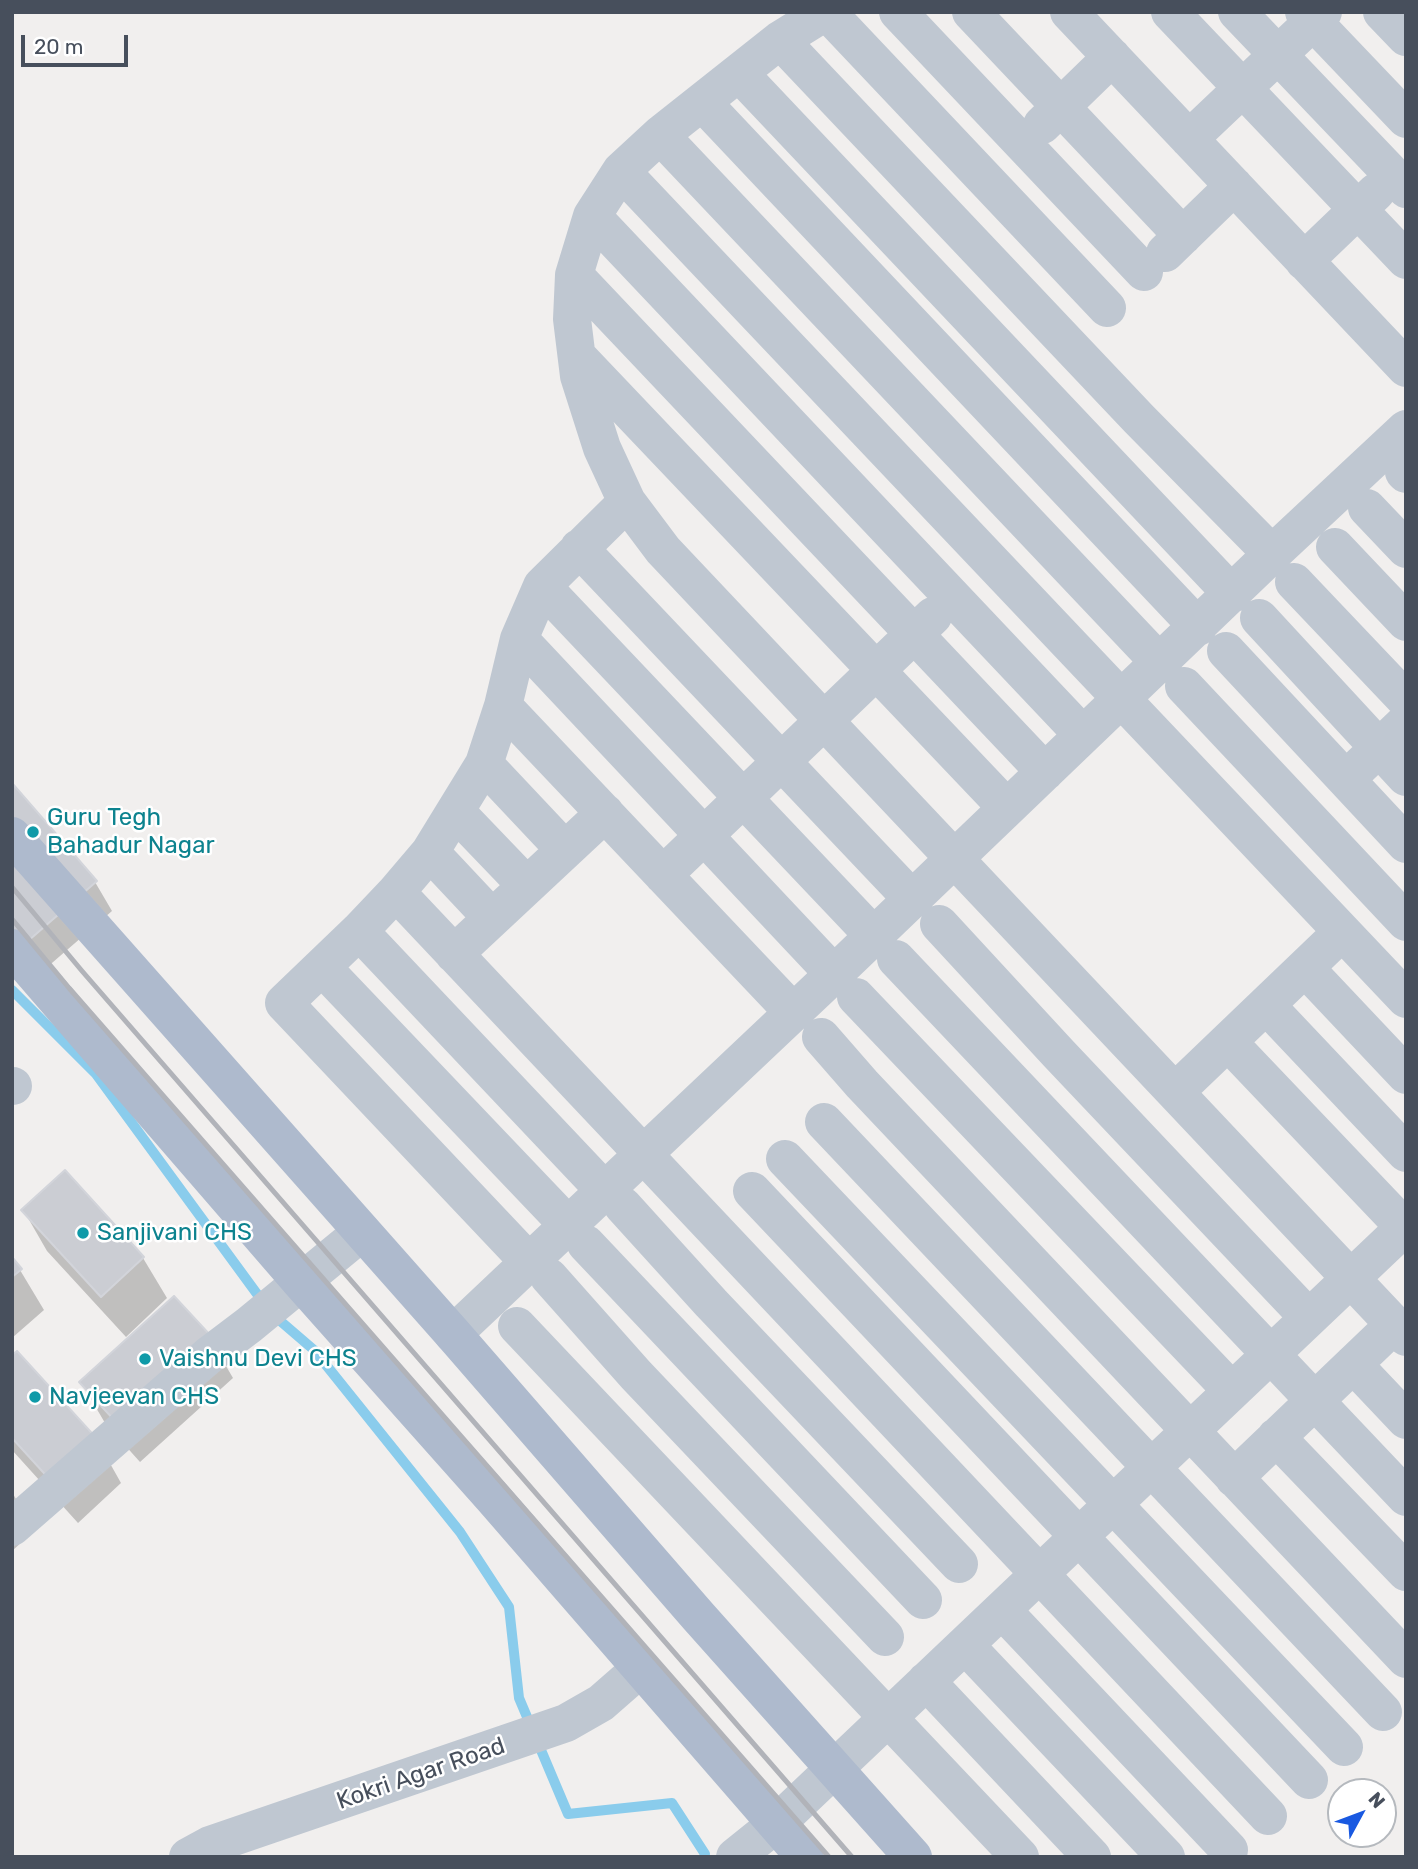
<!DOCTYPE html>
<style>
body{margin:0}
#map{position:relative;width:1418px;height:1869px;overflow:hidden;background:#f1efee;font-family:Rubik,sans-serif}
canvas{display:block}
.frame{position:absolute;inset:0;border:14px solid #474f5c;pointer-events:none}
.north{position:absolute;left:1327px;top:1778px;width:70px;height:70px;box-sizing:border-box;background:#fff;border:2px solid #b5b9be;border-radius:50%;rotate:49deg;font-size:19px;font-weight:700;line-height:28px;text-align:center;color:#474f5c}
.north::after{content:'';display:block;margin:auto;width:24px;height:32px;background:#1959e1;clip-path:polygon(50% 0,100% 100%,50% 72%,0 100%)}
.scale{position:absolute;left:21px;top:35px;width:107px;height:32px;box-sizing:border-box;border:4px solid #474f5c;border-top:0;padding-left:9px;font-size:21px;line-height:24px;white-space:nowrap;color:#474f5c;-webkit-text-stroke:5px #fff;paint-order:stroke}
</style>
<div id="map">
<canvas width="1418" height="1869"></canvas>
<div class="frame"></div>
<div class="north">N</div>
<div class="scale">20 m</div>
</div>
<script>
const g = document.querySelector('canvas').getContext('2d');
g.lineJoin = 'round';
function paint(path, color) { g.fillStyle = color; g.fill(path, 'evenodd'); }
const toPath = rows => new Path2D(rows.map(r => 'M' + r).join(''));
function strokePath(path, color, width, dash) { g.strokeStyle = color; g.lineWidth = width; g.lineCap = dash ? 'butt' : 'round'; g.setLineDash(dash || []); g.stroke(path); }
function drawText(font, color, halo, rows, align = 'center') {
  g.font = font + ' Rubik,sans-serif'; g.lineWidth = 5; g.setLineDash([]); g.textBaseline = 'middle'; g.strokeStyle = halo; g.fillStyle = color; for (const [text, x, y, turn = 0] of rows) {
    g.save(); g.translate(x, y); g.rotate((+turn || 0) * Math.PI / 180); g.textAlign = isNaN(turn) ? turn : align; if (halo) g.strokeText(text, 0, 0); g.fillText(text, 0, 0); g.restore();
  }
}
paint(toPath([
 [12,786,95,882,112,911,30,982],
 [24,1211,143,1258,167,1298,126,1337,47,1251],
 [12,1260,20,1270,44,1310,12,1338],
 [209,1337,233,1378,140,1462,105,1423,81,1382],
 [12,1358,98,1442,121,1483,78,1523,12,1450],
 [12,1492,34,1531,12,1551]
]), '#0003');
strokePath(toPath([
 [12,990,96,1074,271,1313,314,1350,460,1532,509,1607,519,1698,568,1814,672,1803,705,1854]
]), '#8accec', 10);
const building = toPath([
 [12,783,97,881,13,954,12,954,12,783],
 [65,1170,144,1257,101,1297,21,1210,65,1170],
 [12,1257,22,1269,12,1277,12,1257],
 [174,1296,211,1336,116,1422,79,1382,174,1296],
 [17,1351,99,1441,53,1483,12,1438,12,1355,17,1351]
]);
paint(building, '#cbcdd3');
strokePath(building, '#d2d4da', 2);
strokePath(toPath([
 [825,12,780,40,660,135,621,171,592,216,574,275,572,319,579,376,602,448,627,502,663,550,1406,1337],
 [827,12,1107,308],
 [898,12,1144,272],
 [971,12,1183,236],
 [1069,12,1406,368],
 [1170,12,1406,260],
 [1237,12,1406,189],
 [1304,12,1406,119],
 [1382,12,1406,37],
 [780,40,1139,419,1272,554],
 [739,73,1232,594],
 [702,102,1198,627],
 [1042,125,1112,57],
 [660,135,1160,663],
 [1189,139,1323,12],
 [621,171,1406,999],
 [592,216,1083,735],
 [1165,253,1234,186],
 [1304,261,1376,192],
 [574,275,1045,772],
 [578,357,1007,808],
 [1404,472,1406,474],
 [1367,508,1406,549],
 [1335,547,1406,622],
 [579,548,912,899],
 [1294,582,1406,700],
 [542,586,873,935],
 [1259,618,1406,777],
 [519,639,834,974],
 [1226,651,1406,844],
 [1184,686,1406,922],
 [503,706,793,1012],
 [484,764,565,850],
 [1359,767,1406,722],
 [456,812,527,886],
 [430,852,492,918],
 [663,875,933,616],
 [396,892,1268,1816],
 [939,924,1059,1054,1309,1318],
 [359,931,604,1190],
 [454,954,605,813],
 [896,959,1406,1497],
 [322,967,568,1225],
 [1305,968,1406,1075],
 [856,997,1232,1391],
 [1266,1005,1406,1153],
 [821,1037,862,1084,1406,1659],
 [1228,1042,1406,1229],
 [12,1086,13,1086],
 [1175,1092,1342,932],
 [824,1122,1383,1712],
 [785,1159,1344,1747],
 [752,1191,1309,1780],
 [623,1206,711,1303,959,1564],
 [586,1244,923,1600],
 [529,1262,284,1003,359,931,396,892,430,852,484,764,503,706,519,639,542,586,627,502],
 [549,1277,636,1375,885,1637],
 [517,1326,1020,1857],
 [453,1334,834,974,1272,554,1406,429],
 [1353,1364,1406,1420],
 [1276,1437,1406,1572],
 [1234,1478,1394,1325],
 [12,1527,208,1356,249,1325,362,1232],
 [1002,1610,1229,1850],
 [965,1645,1166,1857],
 [926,1681,1092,1857],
 [188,1857,210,1845,566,1723,601,1703,641,1668],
 [735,1857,776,1824,1406,1226]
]), '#bfc7d1', 38);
strokePath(toPath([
 [12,836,453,1334,698,1616,913,1857],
 [12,948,301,1282,493,1498,805,1857]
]), '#aebacd', 38);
strokePath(toPath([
 [12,887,82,971,852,1857],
 [12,919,69,988,829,1857]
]), '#b1b3b9', 5);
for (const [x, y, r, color] of [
 [33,832,7,"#0f9aa8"],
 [83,1233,7,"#0f9aa8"],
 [145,1359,7,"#0f9aa8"],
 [35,1397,7,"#0f9aa8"]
]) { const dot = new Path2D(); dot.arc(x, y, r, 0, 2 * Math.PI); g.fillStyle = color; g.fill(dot); strokePath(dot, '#fff', 2.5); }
drawText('24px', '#0d838f', '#fff', [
 ["Guru Tegh",47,818],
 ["Bahadur Nagar",47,846],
 ["Sanjivani CHS",97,1233],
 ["Vaishnu Devi CHS",159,1359],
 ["Navjeevan CHS",49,1397]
], 'left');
drawText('24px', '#474f5c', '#fff', [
 ["Kokri Agar Road",421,1774,-19]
]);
</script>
